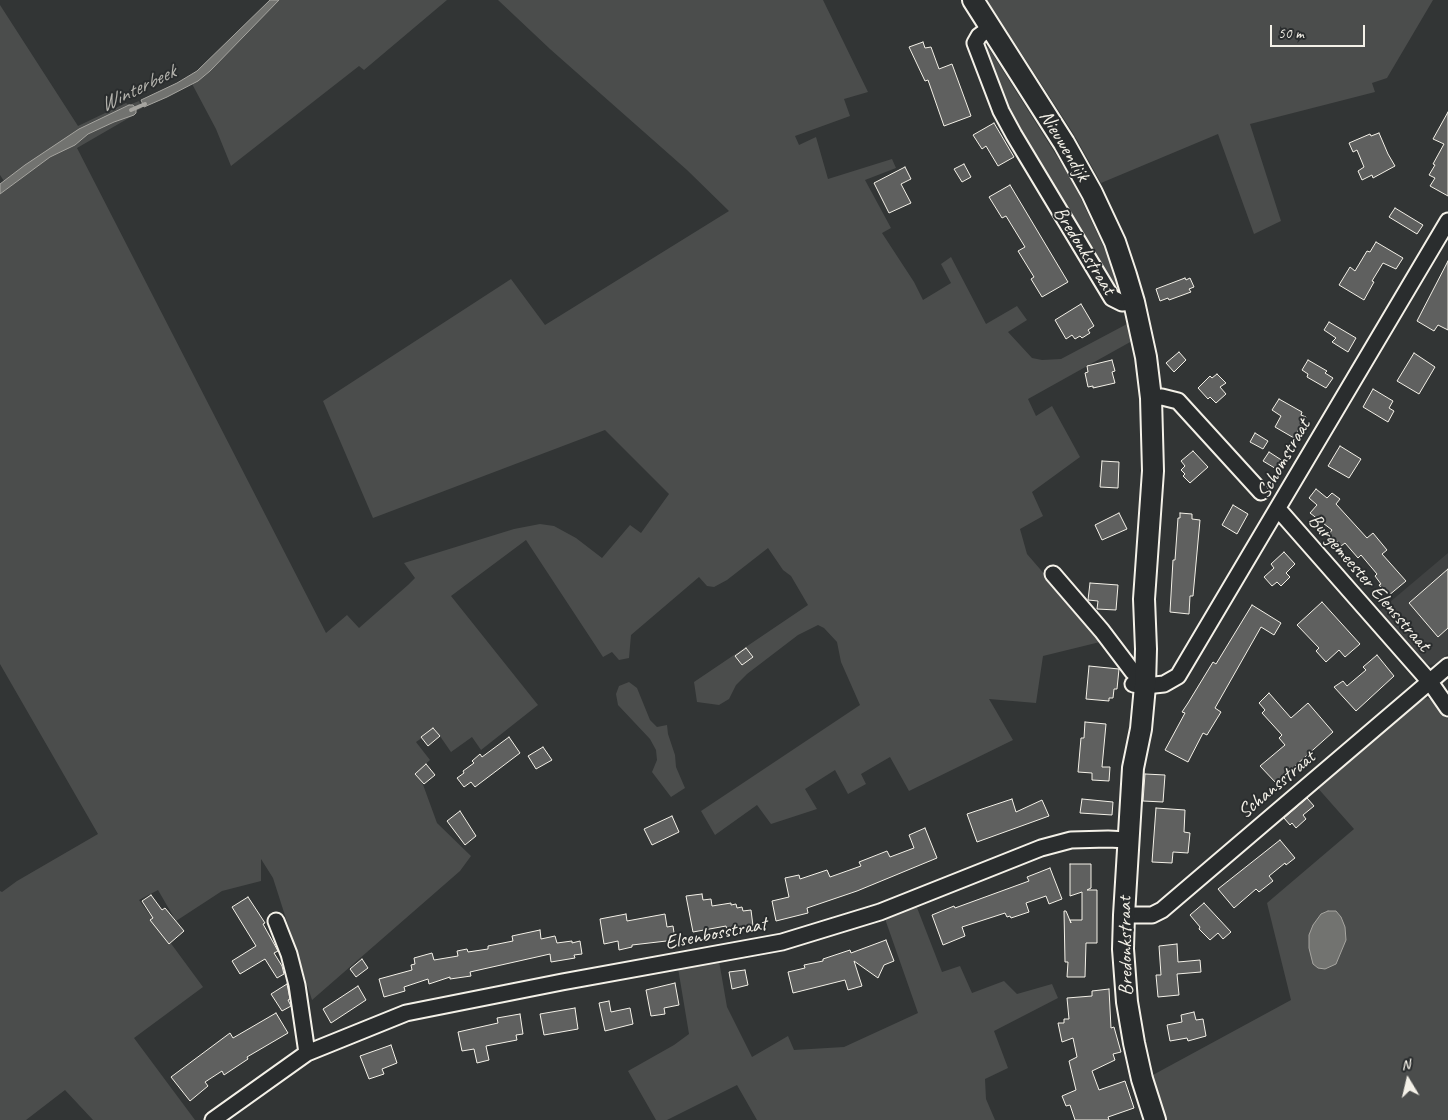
<!DOCTYPE html>
<style>
body{margin:0}
#map{position:relative;width:1448px;height:1120px;overflow:hidden;background:#323535;font-family:Caveat,sans-serif}
canvas{display:block}
.north{position:absolute;left:1383px;top:1055px;width:50px;height:50px;-webkit-text-stroke:4px #2a2d2e;paint-order:stroke;rotate:351deg;font-size:14px;font-weight:700;line-height:20px;text-align:center;color:#f4f1e8}
.north::after{content:'';display:block;margin:auto;width:18px;height:22px;background:#f4f1e8;clip-path:polygon(50% 0,100% 100%,50% 72%,0 100%)}
.scale{position:absolute;left:1270px;top:25px;width:95px;height:22px;box-sizing:border-box;border:2px solid #f4f1e8;border-top:0;padding-left:6px;font-size:15px;line-height:18px;white-space:nowrap;color:#f4f1e8;-webkit-text-stroke:4px #2a2d2e;paint-order:stroke}
</style>
<div id="map">
<canvas width="1448" height="1120"></canvas>
<div class="north">N</div>
<div class="scale">50 m</div>
</div>
<script>
const g = document.querySelector('canvas').getContext('2d');
g.lineJoin = 'round';
function paint(path, color) { g.fillStyle = color; g.fill(path, 'evenodd'); }
const toPath = rows => new Path2D(rows.map(r => 'M' + r).join(''));
function strokePath(path, color, width, dash) { g.strokeStyle = color; g.lineWidth = width; g.lineCap = dash ? 'butt' : 'round'; g.setLineDash(dash || []); g.stroke(path); }
function drawText(font, color, halo, rows, align = 'center') {
  g.font = font + ' Caveat,sans-serif'; g.lineWidth = 4; g.setLineDash([]); g.textBaseline = 'middle'; g.strokeStyle = halo; g.fillStyle = color; for (const [text, x, y, turn = 0] of rows) {
    g.save(); g.translate(x, y); g.rotate((+turn || 0) * Math.PI / 180); g.textAlign = isNaN(turn) ? turn : align; if (halo) g.strokeText(text, 0, 0); g.fillText(text, 0, 0); g.restore();
  }
}
paint(toPath([
 [1448,553,1448,654,1435,664,1430,665,1426,663,1409,647,1377,613]
]), '#404242');
paint(toPath([
 [271,0,447,0,364,70,359,66,231,166,216,129,190,80],
 [498,0,823,0,868,92,844,99,850,116,795,136,799,145,816,137,828,179,892,159,896,168,865,180,891,228,882,233,914,282,923,300,951,283,941,264,951,257,986,324,1017,306,1027,320,1008,332,1032,358,1042,360,1061,359,1127,324,1132,341,1028,399,1036,416,1052,406,1080,457,1032,492,1043,516,1020,529,1027,554,1046,576,1100,642,1043,656,1036,703,989,699,1013,740,909,791,890,757,861,774,866,784,848,794,835,770,805,789,817,809,771,824,757,805,715,835,701,811,860,705,841,662,837,642,824,628,818,625,798,635,747,674,736,685,729,699,719,705,697,702,694,682,808,605,791,576,783,570,768,548,727,580,714,587,707,586,699,577,631,635,629,658,619,660,612,652,603,657,526,540,451,596,538,705,481,750,472,737,451,752,435,729,416,742,430,760,418,771,437,823,471,856,460,871,312,1000,273,878,261,859,261,881,222,891,176,921,158,890,139,900,203,987,134,1038,195,1120,93,1120,65,1090,26,1120,0,1120,0,891,2,892,17,881,98,834,0,664,0,194,12,185,8,187,0,175,0,5,78,126,126,103,129,105,139,101,142,108,136,111,134,115,77,148,326,633,347,615,359,628,408,585,415,578,404,563,514,529,540,524,554,526,576,538,602,558,630,525,641,533,669,494,605,430,373,518,323,401,511,279,545,325,729,211,687,170,550,49],
 [987,0,1433,0,1387,78,1372,83,1375,92,1250,124,1281,221,1254,234,1218,134,1101,183,1073,133],
 [988,47,1072,180,1107,254,1120,296,1116,295,1009,119,984,50],
 [629,682,637,688,650,720,657,727,667,725,668,734,675,755,676,767,685,788,671,797,652,772,657,760,656,750,650,739,618,705,616,694,619,686],
 [1427,698,1436,702,1448,719,1448,1120,1167,1120,1151,1076,1291,1000,1267,903,1354,829,1316,786,1419,701],
 [916,905,942,972,960,966,972,993,1004,981,1017,994,1052,984,1058,998,994,1031,1008,1068,985,1079,986,1099,995,1120,757,1120,737,1085,667,1120,656,1120,628,1071,674,1045,689,1034,678,968,719,961,727,1007,752,1057,788,1036,794,1050,844,1047,918,1013,884,916]
]), '#4b4d4c');
const water = toPath([
 [270,0,279,0,210,71,198,81,167,97,144,107,141,100,177,83,197,71,270,0],
 [129,105,133,105,136,109,136,113,134,115,114,122,88,134,75,145,50,157,0,194,0,184,25,165,79,129,129,105],
 [1328,911,1336,911,1341,917,1345,927,1346,940,1336,964,1325,969,1318,968,1313,964,1309,948,1309,935,1313,925,1321,914,1328,911]
]);
paint(water, '#727370');
strokePath(water, '#a6a5a0', 1);
strokePath(toPath([
 [131,110,145,104]
]), '#a6a5a0', 4);
const building = toPath([
 [923,42,925,48,931,47,939,69,952,64,971,116,944,126,928,80,925,81,909,47,923,42],
 [1448,112,1448,196,1430,186,1435,178,1429,175,1435,165,1433,164,1444,144,1433,139,1448,112],
 [994,123,1014,157,998,166,986,146,982,149,973,135,994,123],
 [1379,133,1388,154,1395,166,1373,178,1372,175,1362,180,1358,171,1364,167,1357,150,1353,152,1349,143,1370,134,1371,136,1379,133],
 [964,164,971,177,962,182,954,169,964,164],
 [905,167,911,179,901,184,911,203,889,213,874,183,905,167],
 [1010,185,1068,282,1042,297,1031,279,1034,277,1018,251,1025,247,1006,216,1002,218,989,197,1010,185],
 [1395,208,1423,225,1417,234,1389,217,1395,208],
 [1376,242,1403,258,1396,269,1383,263,1372,281,1374,282,1364,300,1339,285,1350,267,1355,271,1367,251,1370,252,1376,242],
 [1448,261,1448,330,1438,325,1434,331,1417,321,1448,261],
 [1185,278,1186,280,1190,278,1194,287,1189,289,1191,292,1169,300,1168,298,1160,301,1156,289,1185,278],
 [1081,304,1094,326,1088,330,1090,333,1082,338,1080,336,1075,339,1072,335,1066,339,1055,320,1081,304],
 [1329,322,1356,338,1348,352,1332,342,1336,338,1324,330,1329,322],
 [1179,352,1186,360,1174,372,1166,363,1179,352],
 [1414,353,1435,367,1419,394,1397,381,1414,353],
 [1112,360,1115,371,1112,372,1115,383,1093,388,1093,386,1088,387,1085,373,1088,372,1087,366,1112,360],
 [1308,360,1327,371,1325,373,1333,378,1326,388,1307,377,1308,374,1302,370,1308,360],
 [1217,374,1226,383,1220,387,1226,394,1216,403,1210,397,1208,399,1198,388,1210,376,1212,378,1217,374],
 [1373,389,1393,401,1389,408,1394,411,1388,422,1363,407,1373,389],
 [1279,399,1302,412,1301,415,1306,417,1294,438,1275,427,1281,416,1272,410,1279,399],
 [1255,433,1268,441,1263,449,1250,442,1255,433],
 [1340,446,1361,459,1349,478,1328,466,1340,446],
 [1193,451,1208,467,1190,483,1183,476,1185,474,1181,470,1185,466,1181,461,1193,451],
 [1269,452,1283,461,1278,470,1263,461,1269,452],
 [1102,461,1119,462,1118,488,1100,487,1102,461],
 [1316,489,1327,498,1332,493,1340,499,1336,504,1367,538,1373,533,1387,550,1382,554,1406,581,1388,596,1379,585,1381,584,1375,576,1377,574,1361,555,1358,558,1345,543,1341,546,1337,541,1336,542,1329,534,1332,530,1310,513,1317,505,1309,498,1316,489],
 [1233,505,1248,514,1237,534,1222,525,1233,505],
 [1119,513,1127,529,1102,540,1095,525,1119,513],
 [1180,513,1192,514,1192,519,1200,520,1193,596,1190,596,1189,614,1170,612,1173,560,1175,560,1178,518,1180,518,1180,513],
 [1284,552,1295,564,1286,573,1290,577,1281,586,1277,582,1272,586,1264,577,1274,568,1271,564,1284,552],
 [1448,569,1448,628,1438,637,1409,603,1448,569],
 [1090,583,1118,585,1116,610,1097,609,1098,601,1088,600,1090,583],
 [1322,602,1360,644,1345,657,1339,650,1326,662,1316,651,1319,648,1297,625,1322,602],
 [1252,605,1281,623,1274,635,1261,627,1215,708,1221,712,1207,735,1203,733,1188,762,1165,750,1185,713,1182,712,1188,703,1213,662,1216,664,1252,605],
 [746,648,753,657,742,665,735,656,746,648],
 [1377,655,1394,676,1356,711,1334,687,1343,681,1347,686,1366,670,1363,667,1377,655],
 [1089,666,1119,669,1117,689,1114,689,1113,698,1109,698,1109,701,1086,699,1089,666],
 [1269,693,1291,718,1308,703,1333,732,1276,783,1260,766,1285,745,1279,738,1282,735,1262,713,1265,710,1259,703,1269,693],
 [1085,722,1106,724,1102,767,1110,767,1109,781,1092,780,1092,773,1078,772,1081,738,1084,738,1085,722],
 [433,728,440,736,428,746,421,737,433,728],
 [509,737,520,753,475,787,471,782,464,787,457,778,464,773,463,771,474,763,472,761,480,754,482,757,509,737],
 [543,747,552,760,536,769,528,756,543,747],
 [426,764,435,775,424,784,415,774,426,764],
 [1145,774,1165,775,1163,802,1143,801,1145,774],
 [1307,798,1314,806,1303,815,1306,819,1296,828,1292,823,1290,825,1284,818,1307,798],
 [1012,799,1016,812,1042,800,1049,816,977,842,967,814,1012,799],
 [1082,799,1113,802,1112,815,1080,813,1082,799],
 [1156,808,1185,810,1184,832,1190,833,1188,853,1173,852,1172,863,1152,862,1156,808],
 [460,811,476,836,465,845,447,821,460,811],
 [672,816,679,832,652,845,644,829,672,816],
 [925,828,937,858,857,891,807,908,808,913,776,921,772,901,789,897,785,878,799,875,800,879,827,870,830,877,861,866,859,862,887,851,890,857,914,848,909,835,925,828],
 [1280,840,1295,858,1286,865,1285,863,1269,876,1273,881,1259,892,1256,889,1234,908,1218,889,1280,840],
 [1070,864,1091,864,1091,888,1087,890,1097,890,1097,943,1086,943,1085,977,1067,977,1068,962,1065,962,1064,911,1066,911,1071,923,1070,920,1082,920,1082,892,1070,896,1070,864],
 [1050,868,1062,899,1049,904,1046,896,1026,903,1029,912,1011,918,1010,916,1007,917,1005,913,962,927,965,936,943,945,932,915,954,906,955,908,1029,881,1027,877,1050,868],
 [702,894,703,900,711,899,712,906,731,903,731,905,736,904,737,908,742,907,743,911,751,910,753,926,727,930,726,926,693,932,686,896,702,894],
 [151,895,162,910,165,908,184,931,169,944,150,920,153,918,142,901,151,895],
 [248,897,265,923,263,924,278,951,274,953,282,966,284,974,277,978,265,959,240,974,232,961,256,946,232,907,248,897],
 [1204,903,1231,932,1223,939,1218,933,1210,940,1199,929,1200,927,1190,915,1204,903],
 [626,914,627,921,665,914,667,927,673,926,675,940,632,945,632,947,619,950,618,941,604,944,600,919,626,914],
 [540,930,541,939,555,936,557,943,572,941,572,943,580,941,582,954,574,955,575,958,551,962,550,954,470,972,471,976,450,979,450,977,429,984,428,979,404,987,405,991,384,997,379,979,412,970,411,965,415,964,414,958,432,953,434,960,458,956,457,951,467,949,468,952,488,949,488,946,513,941,512,936,540,930],
 [886,940,894,961,884,965,878,978,854,961,862,986,848,990,845,980,793,993,788,972,805,968,804,965,823,961,823,959,850,950,851,953,886,940],
 [1177,944,1178,962,1200,960,1201,972,1177,974,1179,995,1158,997,1156,975,1161,975,1159,946,1177,944],
 [362,959,368,968,356,977,350,969,362,959],
 [745,970,748,985,732,989,729,972,745,970],
 [675,983,679,1005,664,1008,665,1014,651,1016,646,990,675,983],
 [287,984,290,999,288,1000,291,1006,282,1011,271,994,287,984],
 [358,986,366,1000,331,1023,323,1009,358,986],
 [1109,989,1111,1028,1114,1027,1121,1052,1113,1054,1115,1060,1092,1071,1099,1090,1125,1081,1134,1108,1108,1117,1109,1120,1075,1120,1070,1105,1066,1106,1062,1096,1076,1090,1069,1061,1077,1057,1073,1038,1062,1042,1058,1023,1064,1023,1064,1019,1069,1019,1067,998,1092,996,1092,991,1109,989],
 [609,1001,611,1012,630,1008,633,1024,605,1031,599,1003,609,1001],
 [575,1008,578,1029,544,1035,540,1014,575,1008],
 [1194,1012,1196,1020,1203,1019,1206,1036,1188,1041,1187,1038,1170,1041,1167,1025,1182,1022,1181,1015,1194,1012],
 [276,1013,288,1033,247,1057,248,1059,224,1075,222,1071,205,1082,208,1086,190,1101,171,1077,230,1033,233,1038,276,1013],
 [520,1014,523,1034,516,1035,517,1040,486,1046,489,1060,477,1063,474,1049,462,1051,458,1032,498,1023,497,1018,520,1014],
 [391,1045,397,1063,382,1069,384,1074,369,1079,360,1056,391,1045]
]);
paint(building, '#5f605f');
strokePath(building, '#f4f1e8', 1);
const street = toPath([
 [990,28,979,36,975,43,1001,111,1014,135,1112,298,1122,303,1134,302],
 [1151,398,1162,397,1178,401,1261,492],
 [1278,509,1430,682,1448,708],
 [1053,574,1102,631,1133,672],
 [1133,684,1145,686,1164,684,1178,676,1448,221],
 [1124,915,1152,915,1162,910,1448,666],
 [276,921,289,954,297,985,307,1053],
 [213,1120,307,1053,406,1013,562,982,782,942,880,912,1041,848,1071,840,1108,839,1128,840]
]);
const secondary = toPath([
 [973,0,1064,143,1092,193,1115,242,1126,275,1134,302,1146,357,1151,398,1153,471,1144,599,1146,649,1145,686,1141,729,1133,768,1124,915,1123,949,1127,1002,1134,1043,1142,1079,1155,1120]
]);
strokePath(street, '#f4f1e8', 19);
strokePath(secondary, '#f4f1e8', 24);
strokePath(street, '#2a2d2e', 15);
strokePath(secondary, '#2a2d2e', 20);
drawText('20px', '#f4f1e8', '#2a2d2e', [
 ["Nieuwendijk",1064,146,59],
 ["Bredonkstraat",1084,251,58],
 ["Schomstraat",1284,459,-60],
 ["Burgemeester Elensstraat",1369,583,49],
 ["Schansstraat",1277,785,-40],
 ["Elsenbosstraat",716,934,-11],
 ["Bredonkstraat",1126,946,-91]
]);
drawText('italic 21px', '#b3b2ac', '#2a2d2e', [
 ["Winterbeek",138,89,-26]
]);
</script>
